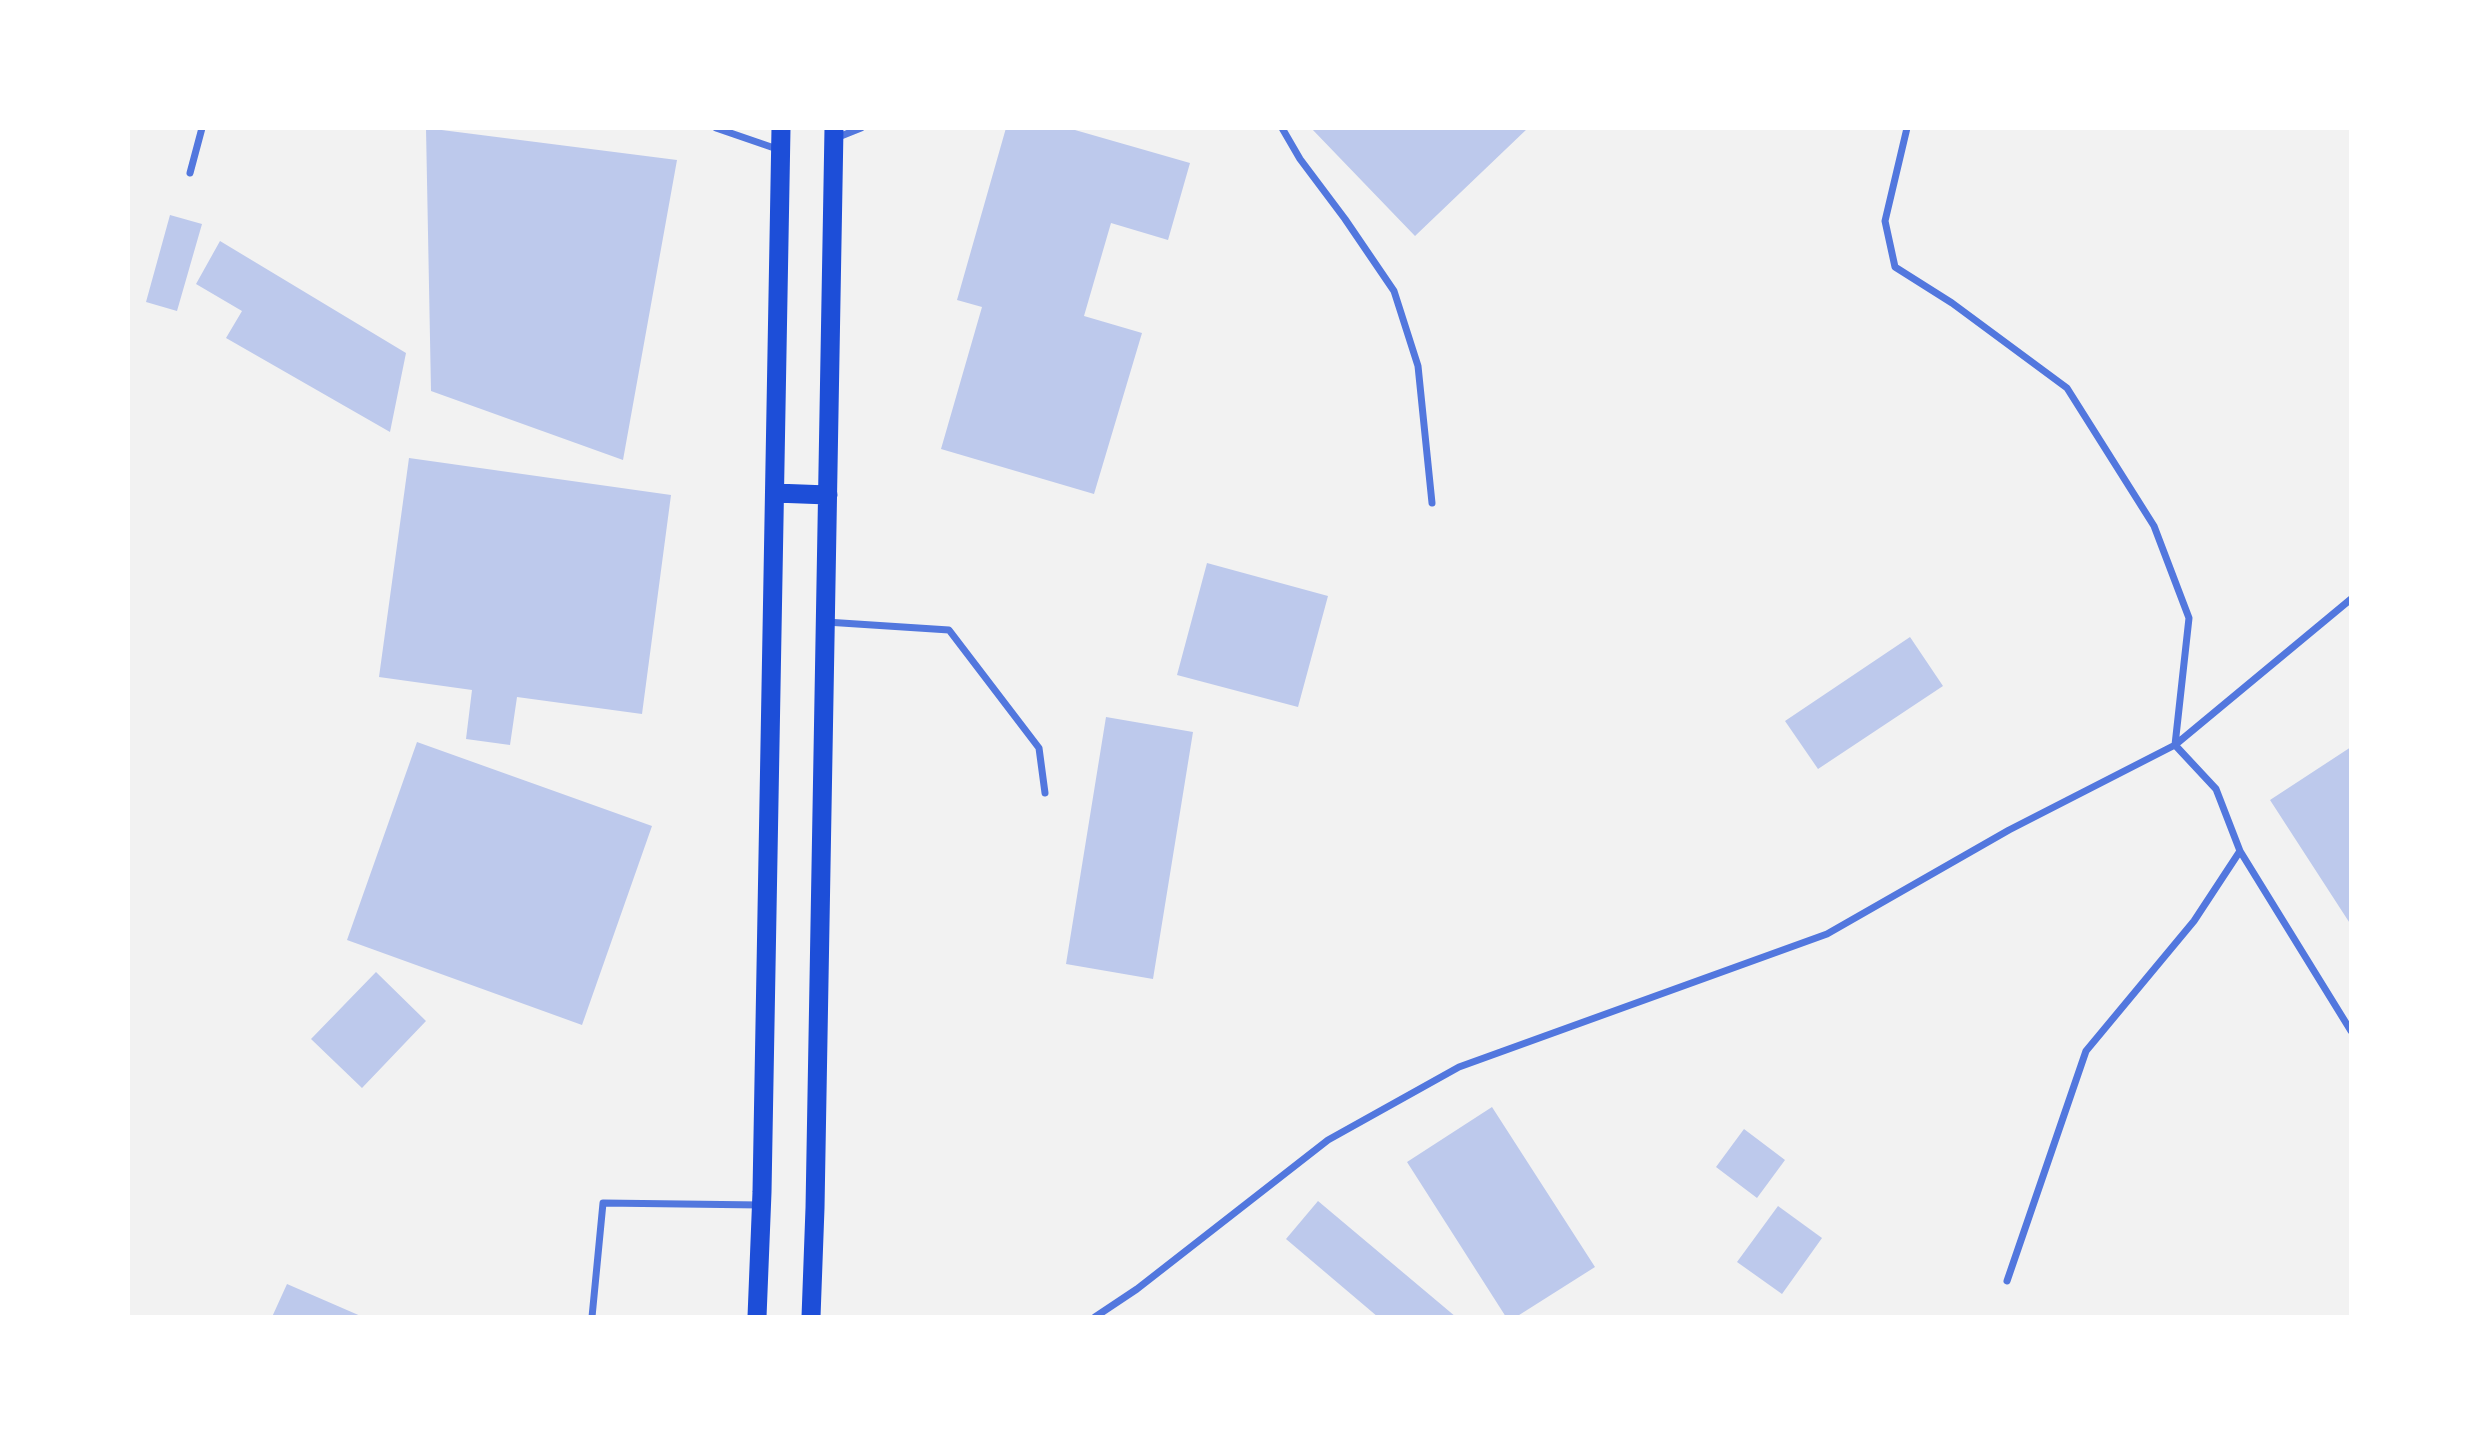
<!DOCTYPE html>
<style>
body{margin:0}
#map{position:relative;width:2479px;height:1445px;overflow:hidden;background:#f2f2f2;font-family:Poppins,sans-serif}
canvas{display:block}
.frame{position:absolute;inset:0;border:130px solid #fff;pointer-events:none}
</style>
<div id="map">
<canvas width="2479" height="1445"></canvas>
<div class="frame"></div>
</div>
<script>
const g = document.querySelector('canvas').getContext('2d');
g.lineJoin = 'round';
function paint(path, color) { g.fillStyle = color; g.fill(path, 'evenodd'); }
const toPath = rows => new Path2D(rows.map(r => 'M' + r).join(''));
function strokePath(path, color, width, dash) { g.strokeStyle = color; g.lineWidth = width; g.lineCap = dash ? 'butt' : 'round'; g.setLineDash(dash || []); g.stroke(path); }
paint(toPath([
 [426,128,677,160,623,460,431,391],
 [1006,128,1068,128,1190,163,1168,240,1111,223,1084,316,1142,333,1094,494,941,449,982,307,957,300],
 [1311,128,1528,128,1415,236],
 [170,215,202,224,177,311,146,302],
 [220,241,406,353,390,432,226,338,242,311,196,284],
 [409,458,671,495,642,714,517,697,510,745,466,739,472,690,379,677],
 [1207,563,1328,596,1298,707,1177,675],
 [1910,637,1943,686,1818,769,1785,721],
 [1106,717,1193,732,1153,979,1066,964],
 [417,742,652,826,582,1025,347,940],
 [2351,747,2351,925,2270,800],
 [376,972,426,1021,362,1088,311,1039],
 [1492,1107,1595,1267,1516,1317,1506,1317,1407,1162],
 [1744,1129,1785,1160,1757,1198,1716,1167],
 [1318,1201,1456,1317,1378,1317,1286,1239],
 [1778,1206,1822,1238,1782,1294,1737,1262],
 [287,1284,363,1317,272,1317]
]), '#bdc9ec');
strokePath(toPath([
 [716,128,780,150],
 [1282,128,1300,159,1345,219,1394,291,1418,366,1432,503],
 [1907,128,1885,221,1895,267,1952,303,2067,388,2154,526,2189,618,2175,745,2216,789,2240,851,2194,921,2086,1051,2007,1281],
 [836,138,861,128],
 [190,173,202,128],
 [826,622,949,630,1039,748,1045,793],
 [2240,851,2351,1031],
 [592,1317,603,1203,761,1205],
 [1095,1317,1137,1289,1328,1140,1459,1067,1827,934,2009,830,2175,745,2351,599]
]), '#5277de', 7);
strokePath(toPath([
 [775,493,828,495],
 [757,1317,762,1192,781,128],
 [811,1317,815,1208,834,128]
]), '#1d4ed8', 19);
</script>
